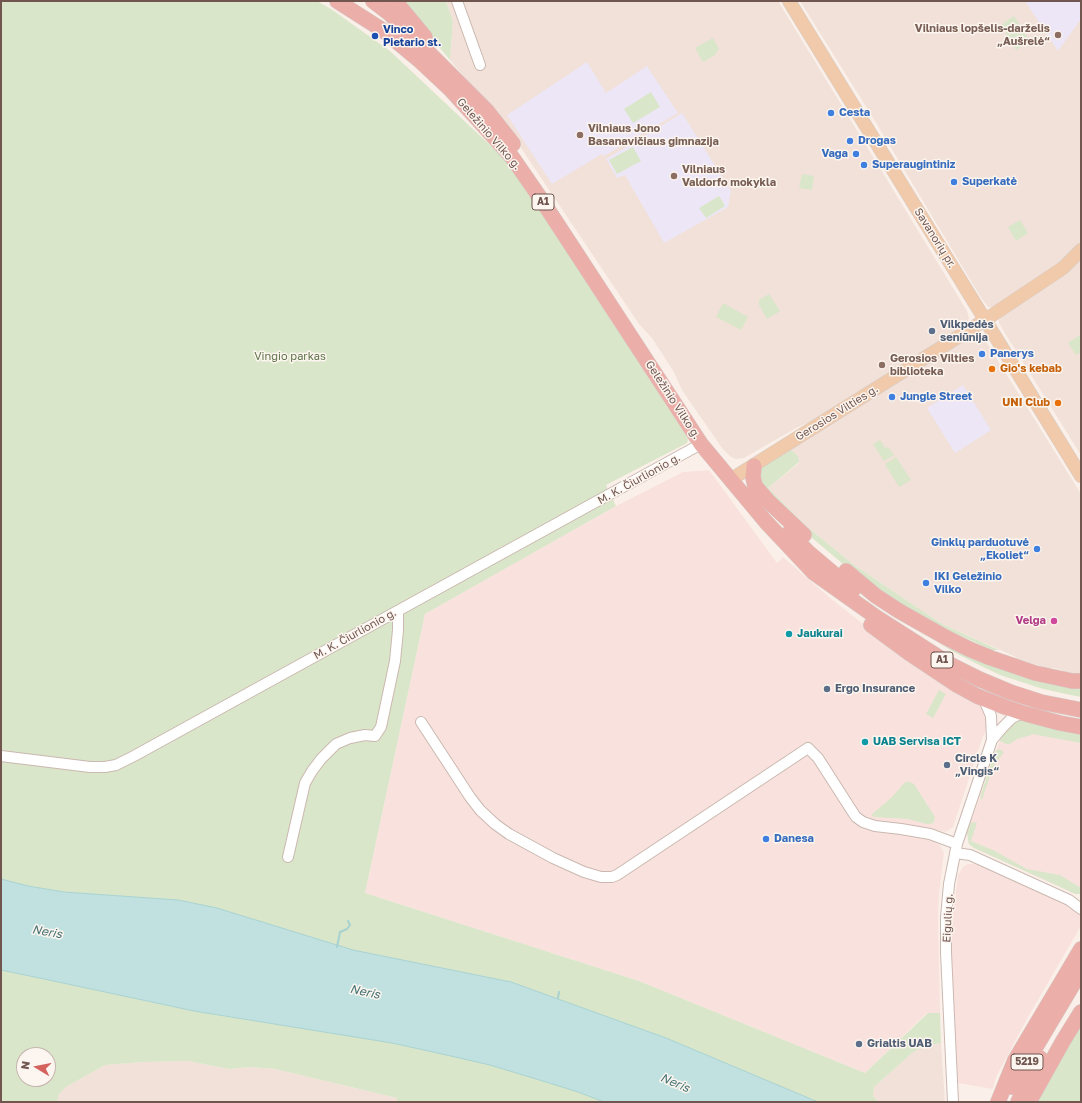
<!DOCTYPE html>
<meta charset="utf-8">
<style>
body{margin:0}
#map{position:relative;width:1082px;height:1103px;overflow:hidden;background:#faf0e9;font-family:"Golos Text",sans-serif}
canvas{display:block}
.frame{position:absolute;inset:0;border:2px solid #715650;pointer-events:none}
.north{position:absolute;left:16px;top:1047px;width:40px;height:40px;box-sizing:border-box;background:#fdf5ef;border:1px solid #c5b5af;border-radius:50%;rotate:280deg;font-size:11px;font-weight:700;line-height:16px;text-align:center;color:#715650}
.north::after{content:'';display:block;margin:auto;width:14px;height:18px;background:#d4635e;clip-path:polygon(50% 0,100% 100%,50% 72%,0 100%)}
</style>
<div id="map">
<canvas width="1082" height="1103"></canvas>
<div class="frame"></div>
<div class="north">N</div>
</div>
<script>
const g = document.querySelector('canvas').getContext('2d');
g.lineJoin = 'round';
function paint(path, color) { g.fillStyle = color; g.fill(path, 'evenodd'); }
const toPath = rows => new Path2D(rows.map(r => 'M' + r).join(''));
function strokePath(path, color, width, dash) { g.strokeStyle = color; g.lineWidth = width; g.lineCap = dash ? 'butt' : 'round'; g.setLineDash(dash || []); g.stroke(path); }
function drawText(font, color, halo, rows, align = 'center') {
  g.font = font + ' "Golos Text",sans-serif'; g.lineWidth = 3; g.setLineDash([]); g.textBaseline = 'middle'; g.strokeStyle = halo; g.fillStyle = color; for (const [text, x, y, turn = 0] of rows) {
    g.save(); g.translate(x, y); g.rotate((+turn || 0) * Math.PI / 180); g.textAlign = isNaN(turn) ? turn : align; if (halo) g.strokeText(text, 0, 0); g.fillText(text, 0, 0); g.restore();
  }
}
paint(toPath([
 [446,1,778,1,967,311,969,318,967,323,812,421,796,428,744,458,736,459,731,457,722,448,682,390,674,372,652,338,639,324,513,136,450,60,453,21],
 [800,1,1081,1,1081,245,1058,267,994,308,988,307,980,296,875,121],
 [1081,254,1081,455,1008,338,999,323,999,319,1000,316],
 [975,334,980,335,985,340,1081,494,1081,676,1064,675,1062,670,1054,668,1048,668,1018,659,1014,656,942,624,854,565,805,525,768,488,799,463,798,456,795,453,787,450],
 [941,1043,945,1102,879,1102,873,1096,874,1087,912,1053,924,1046],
 [188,1061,229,1069,250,1067,275,1069,397,1098,397,1102,57,1102,59,1094,66,1087,105,1065,143,1062]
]), '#f1e1d8');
paint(toPath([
 [709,470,777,563,783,557,829,597,891,646,985,708,987,722,987,728,982,739,953,827,946,832,937,830,934,842,940,845,944,853,939,894,938,917,940,1013,927,1013,865,1073,639,981,365,893,425,614,616,506,683,472],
 [1081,731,1081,894,1075,894,974,848,969,844,968,839,967,833,1002,734],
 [968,864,972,864,979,865,1072,907,1081,913,1081,926,1027,1019,996,1077,993,1089,957,1083,951,933,958,875,963,867]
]), '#f9e2de');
paint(toPath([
 [1025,1,1081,1,1081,19,1058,51],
 [587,62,606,93,647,66,678,113,604,156,602,154,552,184,507,115],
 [682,113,731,191,728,207,664,243,625,175,617,178,606,159],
 [963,385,991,430,955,453,927,408]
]), '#ede6f6');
paint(toPath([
 [1,1,317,1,331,9,390,51,509,163,687,437,688,440,687,443,606,485,616,506,425,614,365,893,639,981,865,1073,928,1013,940,1013,941,1043,924,1046,912,1053,874,1087,873,1096,879,1102,818,1102,666,1038,511,982,353,950,217,908,178,900,64,892,28,886,1,879],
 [400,1,446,1,453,21,450,60],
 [1014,16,1030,41,1016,50,1001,25],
 [713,38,719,49,715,55,703,62,695,48],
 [651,92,660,107,633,123,624,109],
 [633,147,641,161,617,174,609,160],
 [802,174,814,176,812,190,799,188],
 [719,196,725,206,706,218,699,208],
 [1020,220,1028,233,1016,241,1008,227],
 [769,294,780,311,767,319,759,305,759,300],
 [723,303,748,317,741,330,716,317],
 [1080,335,1081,337,1081,352,1076,355,1068,343],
 [880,440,885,448,888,447,894,455,884,461,873,444],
 [787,450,792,451,795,453,798,456,799,462,768,488,805,525,854,565,942,624,999,650,992,650,920,617,855,574,818,543,802,529,759,487,757,470],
 [896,457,911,480,899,487,885,464],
 [934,639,1081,686,1081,697,1066,694,1043,689,1000,675,975,663,950,650],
 [939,690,946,694,933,718,926,714],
 [1018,719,1081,731,1081,743,1032,734,1031,735,1017,739,1010,744,1006,744,1000,741,1002,734],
 [999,749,1004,752,993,767,982,800,980,797,995,752],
 [905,782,910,782,914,784,935,817,934,822,931,824,926,824,908,819,874,817,871,815,892,797],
 [971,822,977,823,971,841,993,850,1027,869,1060,875,1081,888,1081,894,1075,894,1067,890,974,848,969,844,968,839,967,833],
 [1,970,49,980,194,1011,392,1043,451,1056,490,1065,546,1082,578,1092,604,1102,397,1102,397,1098,275,1069,250,1067,229,1069,188,1061,143,1062,105,1065,66,1087,59,1094,57,1102,1,1102],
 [24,1055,48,1055,48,1079,24,1079],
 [1081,1025,1081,1102,1036,1102]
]), '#dae6c9');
const water = toPath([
 [1,879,28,886,64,892,178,900,217,908,353,950,511,982,666,1038,818,1102,604,1102,578,1092,546,1082,490,1065,451,1056,392,1043,194,1011,49,980,1,970,1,879]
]);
paint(water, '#c0e1e0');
strokePath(water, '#a7d2d1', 1);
strokePath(toPath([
 [337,947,340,932,347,929,350,925,348,921],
 [558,998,559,992]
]), '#a7d2d1', 2);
const minor = toPath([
 [457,1,480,65],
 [421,722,470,797,480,810,495,824,509,834,553,858,584,872,601,877,612,877,617,875,808,748,818,758,852,811,856,817,863,822,875,826,901,829,930,834,957,844],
 [992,740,1002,728,1012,718,1018,715,1025,714],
 [1,756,90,767,105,767,116,765,134,756,701,444],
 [955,853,970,855,1069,900,1081,909],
 [288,857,305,783,312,771,321,759,336,744,350,738,365,735,375,736,381,727,395,661,398,630,398,611],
 [953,1102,946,952,946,918,949,884,957,844,992,740,991,716,985,702,981,698]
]);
const major = toPath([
 [789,1,1081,476],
 [730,480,985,320,1063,268,1081,250]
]);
const highway = toPath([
 [337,1,384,31,419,60,451,90,512,157,543,202,701,444,766,522,799,557,814,573,876,617,951,665,979,679,1010,692,1041,702,1081,710],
 [373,1,390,14,487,111,513,144],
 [395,1,425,37],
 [754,466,753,477,755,486,768,501,804,535],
 [789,533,808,552,853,590],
 [846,571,876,596,899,611,945,637,969,649,991,658,1035,673,1072,681,1081,681],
 [871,625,909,653,957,685,977,696,1005,707,1026,714,1060,723,1081,727],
 [1012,1087,1081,971],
 [998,1102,1015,1060,1081,949],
 [1018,1102,1040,1058],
 [1029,1102,1063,1041,1081,1012]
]);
strokePath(minor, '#cbb8b0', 12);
strokePath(major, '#d4ccca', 14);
strokePath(highway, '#d4ccca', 16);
strokePath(minor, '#fff', 10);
strokePath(major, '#f0caaa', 13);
strokePath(highway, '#ecaea8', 15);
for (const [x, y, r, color] of [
 [1058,35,4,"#8d6e63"],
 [375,36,4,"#1a4fb4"],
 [831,113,4,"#3f7fe0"],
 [580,135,4,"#8d6e63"],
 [850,141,4,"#3f7fe0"],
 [856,154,4,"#3f7fe0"],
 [864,165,4,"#3f7fe0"],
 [674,176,4,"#8d6e63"],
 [954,182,4,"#3f7fe0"],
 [932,331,4,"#5c6f8a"],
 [982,354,4,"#3f7fe0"],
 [882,365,4,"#8d6e63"],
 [992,369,4,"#e8710a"],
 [892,397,4,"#3f7fe0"],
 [1058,403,4,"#e8710a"],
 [1037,549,4,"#3f7fe0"],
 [926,583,4,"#3f7fe0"],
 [1054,621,4,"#d1479c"],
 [789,634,4,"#0f9aa8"],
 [827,689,4,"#5c6f8a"],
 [865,742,4,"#0f9aa8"],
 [947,765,4,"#5c6f8a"],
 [766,839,4,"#3f7fe0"],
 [859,1044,4,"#5c6f8a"]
]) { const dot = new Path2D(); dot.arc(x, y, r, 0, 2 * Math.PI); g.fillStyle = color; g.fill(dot); strokePath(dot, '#fdf5ef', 1.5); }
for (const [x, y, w] of [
 [543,202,22],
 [942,660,22],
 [1027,1062,32]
]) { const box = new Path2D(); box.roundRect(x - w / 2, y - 8, w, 16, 3); g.fillStyle = '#fdf5ef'; g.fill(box); strokePath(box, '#715650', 1); }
drawText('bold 10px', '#715650', null, [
 ["A1",543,202],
 ["A1",942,660],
 ["5219",1027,1062]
]);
drawText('bold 11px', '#785e54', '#fdf5ef', [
 ["Vilniaus lopšelis-darželis",1050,29,"right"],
 ["„Aušrelė“",1050,42,"right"],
 ["Vilniaus Jono",588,129],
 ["Basanavičiaus gimnazija",588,142],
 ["Vilniaus",682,170],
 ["Valdorfo mokykla",682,183],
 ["Gerosios Vilties",890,359],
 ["biblioteka",890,372]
], 'left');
drawText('bold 11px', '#164399', '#fdf5ef', [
 ["Vinco",383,30],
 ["Pietario st.",383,43]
], 'left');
drawText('bold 11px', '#366cbe', '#fdf5ef', [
 ["Cesta",839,113],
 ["Drogas",858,141],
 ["Vaga",848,154,"right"],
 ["Superaugintiniz",872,165],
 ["Superkatė",962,182],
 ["Panerys",990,354],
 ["Jungle Street",900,397],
 ["Ginklų parduotuvė",1029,543,"right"],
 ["„Ekoliet“",1029,556,"right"],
 ["IKI Geležinio",934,577],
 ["Vilko",934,590],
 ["Danesa",774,839]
], 'left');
drawText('11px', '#715650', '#fdf5ef', [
 ["Geležinio Vilko g.",489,134,49],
 ["Savanorių pr.",935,238,58],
 ["Geležinio Vilko g.",673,400,57],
 ["Gerosios Vilties g.",837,413,-32],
 ["M. K. Čiurlionio g.",639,479,-29],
 ["M. K. Čiurlionio g.",355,634,-29],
 ["Eigulių g.",948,918,-87]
]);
drawText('bold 11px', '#4e5e75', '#fdf5ef', [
 ["Vilkpedės",940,325],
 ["seniūnija",940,338],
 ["Ergo Insurance",835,689],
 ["Circle K",955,759],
 ["„Vingis“",955,772],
 ["Grialtis UAB",867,1044]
], 'left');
drawText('11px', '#5e754a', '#fdf5ef', [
 ["Vingio parkas",290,357]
]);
drawText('bold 11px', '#c56008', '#fdf5ef', [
 ["Gio's kebab",1000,369],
 ["UNI Club",1050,403,"right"]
], 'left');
drawText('bold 11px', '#b23c85', '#fdf5ef', [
 ["Velga",1046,621]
], 'right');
drawText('bold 11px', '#0d838f', '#fdf5ef', [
 ["Jaukurai",797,634],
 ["UAB Servisa ICT",873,742]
], 'left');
drawText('italic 12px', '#467474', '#fdf5ef', [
 ["Neris",47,932,10],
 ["Neris",365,992,12],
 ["Neris",675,1083,23]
]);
</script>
